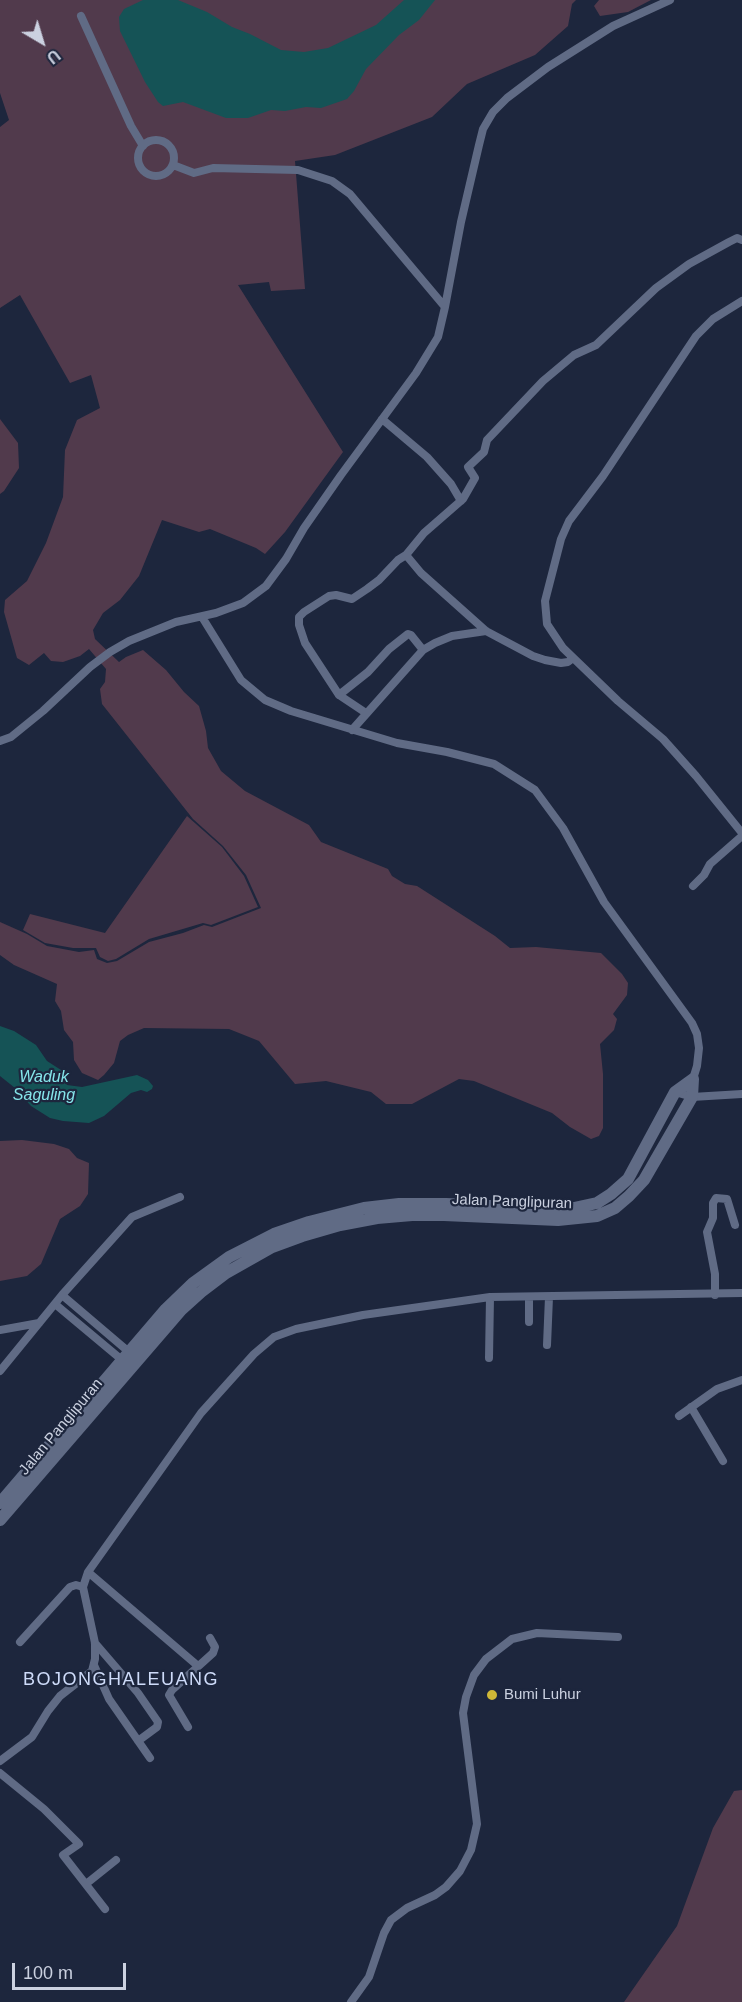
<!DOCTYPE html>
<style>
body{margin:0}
#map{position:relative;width:742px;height:2002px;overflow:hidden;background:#1d263d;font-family:Arial,sans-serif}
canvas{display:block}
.north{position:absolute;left:12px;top:12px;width:60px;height:60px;-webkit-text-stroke:4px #1d263d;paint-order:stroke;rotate:142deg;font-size:16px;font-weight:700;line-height:24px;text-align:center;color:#cbd1e0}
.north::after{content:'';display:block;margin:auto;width:21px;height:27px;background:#cbd1e0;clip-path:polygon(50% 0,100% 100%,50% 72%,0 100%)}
.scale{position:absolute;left:12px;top:1963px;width:114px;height:27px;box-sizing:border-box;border:3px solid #cbd1e0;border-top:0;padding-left:8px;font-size:18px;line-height:21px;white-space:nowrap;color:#cbd1e0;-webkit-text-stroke:4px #1d263d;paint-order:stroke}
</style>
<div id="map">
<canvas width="742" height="2002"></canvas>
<div class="north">U</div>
<div class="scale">100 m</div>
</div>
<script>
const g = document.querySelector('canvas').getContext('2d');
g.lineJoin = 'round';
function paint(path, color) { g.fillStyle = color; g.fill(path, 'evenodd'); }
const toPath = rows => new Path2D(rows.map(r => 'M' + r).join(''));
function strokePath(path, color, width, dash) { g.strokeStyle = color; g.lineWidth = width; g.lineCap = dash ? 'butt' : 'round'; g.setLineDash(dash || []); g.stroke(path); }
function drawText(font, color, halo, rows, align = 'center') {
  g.font = font + ' Arial,sans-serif'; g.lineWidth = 4.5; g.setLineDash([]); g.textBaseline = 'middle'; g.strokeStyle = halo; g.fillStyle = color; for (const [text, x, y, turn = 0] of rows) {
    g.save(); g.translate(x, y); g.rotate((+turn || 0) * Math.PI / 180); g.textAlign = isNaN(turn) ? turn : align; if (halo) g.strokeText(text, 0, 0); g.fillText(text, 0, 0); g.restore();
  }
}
paint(toPath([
 [0,0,576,0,572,4,568,26,535,55,467,84,432,117,335,155,295,161,305,289,271,291,269,282,238,285,343,452,285,532,265,554,256,548,210,529,199,532,162,520,139,576,120,600,103,613,93,630,95,639,119,662,126,657,143,650,166,670,184,692,199,706,206,731,208,748,221,771,245,791,309,825,321,842,388,869,392,876,405,884,417,886,495,936,510,948,536,947,601,953,622,974,628,983,627,995,613,1014,617,1019,614,1030,600,1044,603,1074,603,1128,599,1136,591,1139,570,1127,552,1113,474,1081,459,1079,412,1104,386,1104,371,1092,326,1081,295,1084,259,1041,229,1029,144,1028,128,1035,120,1041,114,1063,104,1075,98,1080,82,1073,74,1060,73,1042,64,1030,61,1011,55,1001,57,984,14,965,0,955,0,922,27,934,47,946,79,952,94,950,97,959,107,963,117,961,149,942,183,933,204,925,212,927,261,908,246,875,223,846,193,819,102,704,100,689,105,682,106,669,89,649,80,656,63,662,51,661,44,653,29,665,17,658,4,612,5,600,27,581,46,543,63,497,65,450,77,420,100,408,91,375,70,383,20,295,0,308,0,127,9,120,0,93],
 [599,0,651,0,628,12,600,16,594,6],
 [0,419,18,443,19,468,4,491,0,494],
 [187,816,222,847,244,876,258,907,211,925,203,923,149,939,116,959,108,961,100,957,96,948,73,948,45,943,23,930,30,914,105,933],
 [22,1140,54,1144,69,1149,77,1158,89,1163,88,1194,80,1206,60,1219,41,1264,27,1276,0,1281,0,1141],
 [742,1790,742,2002,624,2002,677,1926,713,1828,734,1791]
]), '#513a4c');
paint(toPath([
 [143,0,178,0,207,12,232,27,250,34,281,50,304,52,328,48,376,25,404,0,435,0,419,20,399,35,366,69,354,91,347,99,321,108,306,107,285,111,271,110,248,118,226,118,183,102,163,106,158,102,145,82,120,31,119,17,124,9],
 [0,1026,14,1031,36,1045,47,1061,61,1070,67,1085,82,1087,137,1075,148,1080,153,1086,152,1089,147,1092,141,1090,131,1093,104,1116,89,1123,63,1121,50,1118,31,1106,15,1088,0,1076]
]), '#155356');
strokePath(toPath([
 [81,16,131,126,143,146],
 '138 158a18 18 0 1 1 36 0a18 18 0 1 1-36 0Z',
 [742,301,713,319,696,336,603,476,569,521,561,539,545,601,547,624,563,648,618,701,663,739,696,776,742,833],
 [445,307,461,222,479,145,483,129,493,112,507,98,548,67,613,26,670,0],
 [382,419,427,457,451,484,461,501],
 [406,555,398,560,379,580,367,589,352,599,336,595,329,596,304,612,299,617,299,625,305,643,339,695,368,672,389,649,408,634,411,635,423,650,435,643,452,636,486,631],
 [202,617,241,680,265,700,291,711,397,743,447,752,494,764,535,790,563,828,604,902,692,1023,697,1034,699,1048,697,1066,693,1079],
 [573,658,568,662,561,663,545,660,533,656,486,631,421,573,406,555,424,533,463,499,475,478,468,467,484,452,487,440,543,381,574,355,596,345,656,288,689,264,729,242,737,238,742,240],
 [339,695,366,713],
 [352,730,423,650],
 [0,741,11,737,43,711,90,667,110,652,129,641,176,622,216,613,243,603,266,586,286,559,304,528,341,475,416,373,438,337,445,307,350,194,332,181,298,170,213,168,194,173,173,165],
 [693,886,704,875,710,864,742,836],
 [675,1092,692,1097,742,1094],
 [62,1295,129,1352],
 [715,1295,715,1274,707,1232,713,1218,713,1203,716,1198,727,1199,735,1225],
 [529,1297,529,1322],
 [55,1304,122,1360],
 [0,1330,39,1323],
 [547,1345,549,1297],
 [489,1358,490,1297],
 [0,1371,62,1295,132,1217,180,1197],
 [691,1407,723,1461],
 [679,1416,717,1389,742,1380],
 [88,1572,198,1666],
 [20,1642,70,1587,76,1585,83,1587],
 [95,1643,138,1693,158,1722,157,1727,138,1741],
 [94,1665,109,1699,150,1758],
 [188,1727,169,1695,172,1690,213,1653,215,1647,210,1638],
 [0,1761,32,1737,48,1711,60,1696,92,1671,95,1659,95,1643,83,1587,88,1572,201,1413,254,1354,274,1337,296,1329,363,1315,490,1297,742,1293],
 [0,1773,44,1809,79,1844,63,1855,105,1909],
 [86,1884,116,1860],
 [351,2002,369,1977,384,1933,391,1920,407,1908,435,1895,446,1887,460,1871,471,1850,477,1824,463,1713,466,1697,474,1675,486,1659,512,1639,537,1633,618,1637]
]), '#606b85', 8);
strokePath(toPath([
 [0,1503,166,1309,193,1283,229,1257,274,1234,309,1222,364,1208,399,1204,446,1204,555,1209,574,1208,597,1203,611,1194,628,1179,675,1092,693,1079],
 [0,1520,181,1310,201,1292,226,1273,272,1247,302,1236,340,1225,377,1218,412,1215,444,1215,558,1220,597,1216,615,1208,629,1196,644,1180,692,1097,693,1079]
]), '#606b85', 12);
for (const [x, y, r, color] of [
 [492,1695,6,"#cfb837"]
]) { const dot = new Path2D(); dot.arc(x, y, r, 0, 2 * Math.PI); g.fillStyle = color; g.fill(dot); strokePath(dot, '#1d263d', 2); }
drawText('15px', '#cbd1e0', '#1d263d', [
 ["Jalan Panglipuran",512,1202,2],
 ["Jalan Panglipuran",61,1427,-50]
]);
drawText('15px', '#cbd1e0', '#1d263d', [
 ["Bumi Luhur",504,1695]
], 'left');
drawText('italic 16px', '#85e5ea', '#1d263d', [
 ["Waduk",44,1078],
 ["Saguling",44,1096]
]);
g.letterSpacing = '1.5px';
drawText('18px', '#cedbf9', '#1d263d', [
 ["BOJONGHALEUANG",121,1680]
]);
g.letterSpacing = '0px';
</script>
